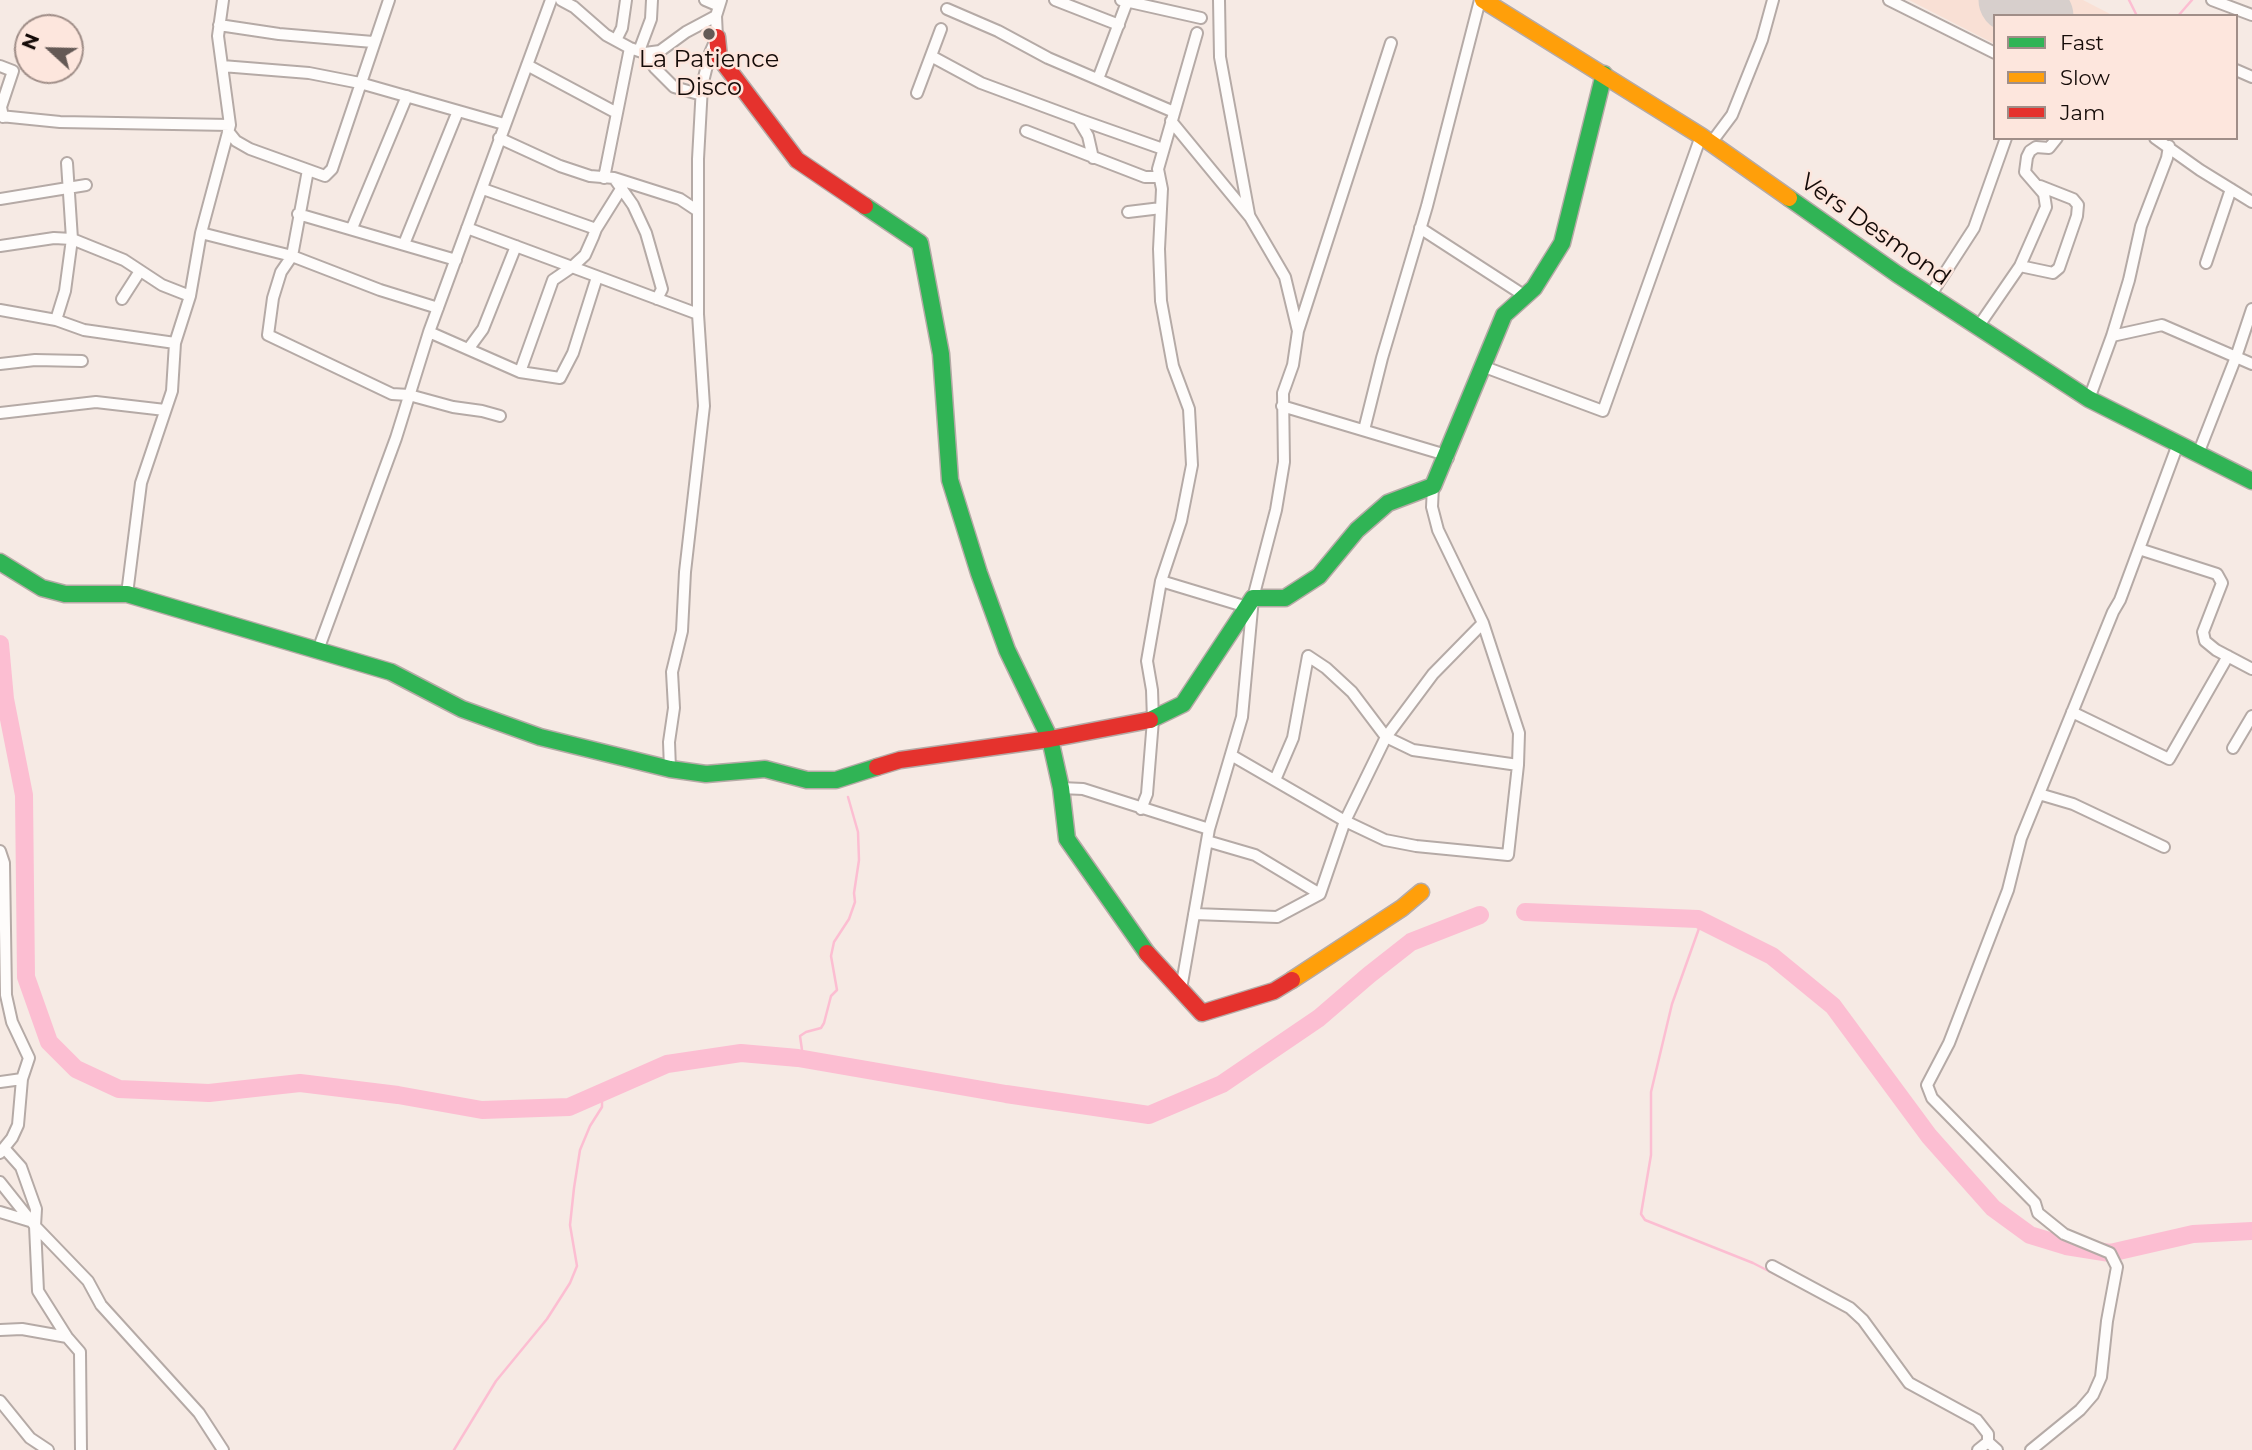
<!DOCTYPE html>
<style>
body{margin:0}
#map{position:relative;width:2252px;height:1450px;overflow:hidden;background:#f6eae4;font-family:Montserrat,sans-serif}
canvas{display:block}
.legend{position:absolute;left:1993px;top:14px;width:245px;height:126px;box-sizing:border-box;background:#fde6dd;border:2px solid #a08e88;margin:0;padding:9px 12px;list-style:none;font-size:21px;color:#150b08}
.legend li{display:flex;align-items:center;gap:14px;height:35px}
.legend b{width:35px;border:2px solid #a08e88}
.north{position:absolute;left:14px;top:14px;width:70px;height:70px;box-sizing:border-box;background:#fde6dd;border:2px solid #a08e88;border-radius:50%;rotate:292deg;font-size:19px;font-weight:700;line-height:28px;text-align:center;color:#150b08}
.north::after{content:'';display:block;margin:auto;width:24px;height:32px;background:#645955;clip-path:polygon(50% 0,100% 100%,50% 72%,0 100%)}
</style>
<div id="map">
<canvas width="2252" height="1450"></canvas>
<ul class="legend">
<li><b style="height:9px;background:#30b455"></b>Fast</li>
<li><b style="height:9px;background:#ff9f0a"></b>Slow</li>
<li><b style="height:9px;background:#e5322d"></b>Jam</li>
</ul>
<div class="north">N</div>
</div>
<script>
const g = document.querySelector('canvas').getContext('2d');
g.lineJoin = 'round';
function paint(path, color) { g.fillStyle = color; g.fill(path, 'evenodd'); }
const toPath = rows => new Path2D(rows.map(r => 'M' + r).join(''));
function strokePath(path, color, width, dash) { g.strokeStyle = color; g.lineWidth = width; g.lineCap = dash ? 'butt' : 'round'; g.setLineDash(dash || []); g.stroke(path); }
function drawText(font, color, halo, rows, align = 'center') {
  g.font = font + ' Montserrat,sans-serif'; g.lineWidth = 5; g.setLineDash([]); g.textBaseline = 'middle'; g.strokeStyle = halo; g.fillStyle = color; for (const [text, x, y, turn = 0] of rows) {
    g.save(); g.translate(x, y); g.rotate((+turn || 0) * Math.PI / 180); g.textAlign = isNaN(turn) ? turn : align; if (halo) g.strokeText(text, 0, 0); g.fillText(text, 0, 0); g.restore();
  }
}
paint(toPath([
 [1909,0,2083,0,2114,16,1995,16,1995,44]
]), '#f9e0d5');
strokePath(toPath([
 [2129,0,2137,16],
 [2178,16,2192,0],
 [1702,920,1672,1004,1651,1092,1651,1155,1641,1214,1645,1220,1753,1263,1786,1280],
 [798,1058,802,1050,800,1036,806,1032,821,1028,824,1023,831,996,837,990,831,956,834,942,849,919,855,902,854,893,859,860,858,832,848,797],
 [454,1450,496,1381,547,1319,570,1283,577,1266,570,1225,574,1188,580,1150,590,1126,602,1107,602,1092]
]), '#fcbed2', 2.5);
strokePath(toPath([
 [0,644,5,699,24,795,26,977,49,1042,76,1069,119,1089,209,1093,300,1083,398,1095,482,1110,569,1107,667,1064,741,1053,798,1058,1006,1094,1149,1115,1222,1084,1319,1018,1369,975,1411,942,1480,915],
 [1525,912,1698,919,1772,956,1833,1006,1929,1136,1993,1208,2030,1235,2066,1246,2110,1253,2193,1234,2252,1231]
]), '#fcbed2', 18);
strokePath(toPath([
 [2011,0,2041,16]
]), '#d7cfcc', 65);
const street = toPath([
 [561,0,574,7,606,35,630,48,645,53,660,51,686,32,716,16],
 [705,0,719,6],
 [1055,0,1119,25],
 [1121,0,1201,18],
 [1219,0,1220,57,1249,214],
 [1889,0,1995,53],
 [2212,0,2252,15],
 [947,9,998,31,1048,58,1174,112],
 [219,25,279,34,373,42],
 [616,40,622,28,626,0],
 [639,51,651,19,652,0],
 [645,53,655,68,674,87,702,95],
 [931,56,981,83,1078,119,1088,136,1093,158],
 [527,65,615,112],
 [0,66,13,71,1,107,3,117],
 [222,66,309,73,360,83,504,124],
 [2236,70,2252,77],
 [1098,79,1127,2],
 [917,93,941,29],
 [0,116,60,122,230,125],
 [1078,119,1163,149],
 [1171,121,1250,217,1285,277,1298,331,1293,365,1283,393,1284,462,1276,510,1253,598,1242,717,1209,829,1181,989],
 [228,131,236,141,250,149,325,176,332,169,389,0],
 [1026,131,1145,177,1159,177],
 [499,138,560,166,590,176,614,178,680,199,698,211],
 [2155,138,2200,170,2252,202],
 [1711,143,1732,115,1762,40,1773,0],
 [308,170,292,256,380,290,438,308],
 [604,178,630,48],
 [614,178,633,205,646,233,662,289,657,299],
 [0,199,86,185],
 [1128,212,1161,208],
 [298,214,456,260],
 [352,228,407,96],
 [467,228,572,267,585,255,593,237,596,229,483,189],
 [1420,228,1525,296],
 [596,229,621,189],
 [201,233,292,256,281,272,273,298,268,335,392,394,409,395,453,407,482,411,500,416],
 [404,244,458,111],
 [0,246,54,238,72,239,124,260,162,285,190,296],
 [2206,263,2231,189],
 [2020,266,2053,273,2059,268,2077,216,2078,205,2073,199,2040,186],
 [1930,296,1974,228,2006,138],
 [122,299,140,271],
 [0,310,56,320,84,330,175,343],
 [56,320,65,291,72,239,67,163],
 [1978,327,2020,266,2046,207,2044,194,2025,172,2027,157,2030,151,2036,147,2049,148,2057,138],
 [1298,331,1391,43],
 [429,332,520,372,560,378,573,353,597,277],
 [2112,336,2162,325,2252,364],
 [469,348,483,329,516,246],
 [0,364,35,360,82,361],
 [1482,366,1603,411,1701,136],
 [520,372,553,280,572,267,698,314],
 [2089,399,2112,336,2129,280,2141,226,2167,158,2169,146],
 [1282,406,1446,455,1448,458],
 [0,413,96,402,165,410],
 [1364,430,1382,358,1427,206,1480,0],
 [2198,454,2236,357,2252,309],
 [2139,549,2217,574,2222,583,2203,632,2205,641,2216,650,2252,669],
 [1161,581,1247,607],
 [127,594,141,483,172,391,175,343,190,296,201,233,230,125,218,36,223,0],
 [318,650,396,438,429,332,551,0],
 [2072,712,2169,759,2228,656],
 [2233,748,2252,716],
 [1231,755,1345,821,1385,840,1416,846,1508,855,1518,765,1519,733,1483,623,1438,530,1432,507,1433,486],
 [670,769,669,742,674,708,672,672,682,631,685,572,704,406,698,314,698,159,702,86,710,53,717,37,716,16,721,0],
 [1275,780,1293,738,1308,656,1326,668,1352,692,1386,737,1413,750,1518,765],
 [1061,788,1083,789,1209,829],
 [2039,794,2073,804,2164,847],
 [1141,809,1147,794,1153,720,1152,690,1147,661,1161,581,1181,521,1192,465,1189,409,1173,366,1161,301,1159,249,1162,189,1158,169,1197,33],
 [1207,841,1255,855,1320,894],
 [0,851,4,863,6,995,12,1022,29,1058,22,1079,18,1125,12,1138,0,1153],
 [1194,914,1277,917,1320,894,1345,821,1386,737,1433,674,1483,623],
 [0,1082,22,1079],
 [4,1148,21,1167,36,1209,35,1226,88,1281,101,1305,199,1413,223,1450],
 [0,1182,35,1226,38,1291,67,1337,80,1352,81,1450],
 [0,1212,33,1222],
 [1772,1266,1850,1308,1863,1320,1909,1383,1977,1420,1988,1434,1988,1442],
 [0,1330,22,1329,67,1337],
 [0,1401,30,1438,48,1450],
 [1978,1450,1988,1442,1997,1450],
 [2031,1450,2080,1410,2093,1395,2101,1377,2107,1321,2117,1267,2110,1253,2064,1234,2038,1213,2035,1203,1932,1098,1927,1085,1949,1043,2008,890,2021,838,2113,612,2120,600,2178,444]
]);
const fast = toPath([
 [1789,198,1897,274,2089,399,2252,481],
 [865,206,920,243,941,354,950,480,979,573,1007,650,1050,739,1061,788,1067,839,1147,953],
 [0,562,42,588,65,594,127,594,391,672,462,709,540,737,670,769,706,774,765,769,807,780,836,780,877,767],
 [1150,720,1183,704,1253,598,1285,598,1319,576,1357,530,1388,503,1433,486,1504,315,1534,288,1562,243,1604,74]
]);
const slow = toPath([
 [1483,0,1701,136,1789,198],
 [1292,980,1402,908,1421,892]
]);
const jam = toPath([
 [717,37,719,57,797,160,865,206],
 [877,767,900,760,1050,739,1150,720],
 [1147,953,1202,1013,1274,991,1292,980]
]);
strokePath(street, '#b5aaa6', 14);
strokePath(fast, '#b5aaa6', 19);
strokePath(slow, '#b5aaa6', 19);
strokePath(jam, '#b5aaa6', 19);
strokePath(street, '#fefcfb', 10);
strokePath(fast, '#30b455', 16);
strokePath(slow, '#ff9f0a', 16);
strokePath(jam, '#e5322d', 16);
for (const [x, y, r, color] of [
 [709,34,7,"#645955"]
]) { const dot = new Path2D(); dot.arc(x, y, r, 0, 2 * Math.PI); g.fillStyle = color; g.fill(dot); strokePath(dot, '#fde6dd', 2.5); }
drawText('24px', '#150b08', '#fde6dd', [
 ["La Patience",709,60],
 ["Disco",709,88]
]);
drawText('24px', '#150b08', '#fde6dd', [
 ["Vers Desmond",1875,230,35]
]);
</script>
